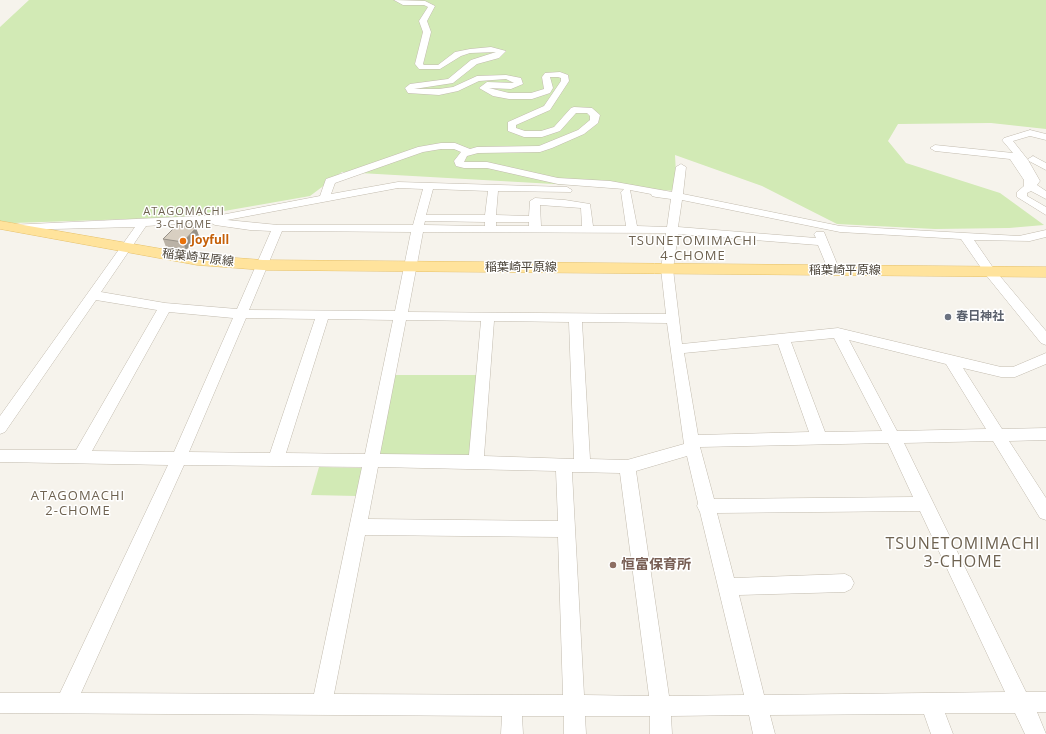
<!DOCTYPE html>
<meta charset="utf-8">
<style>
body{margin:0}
canvas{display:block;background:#f6f3ec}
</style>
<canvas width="1046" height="734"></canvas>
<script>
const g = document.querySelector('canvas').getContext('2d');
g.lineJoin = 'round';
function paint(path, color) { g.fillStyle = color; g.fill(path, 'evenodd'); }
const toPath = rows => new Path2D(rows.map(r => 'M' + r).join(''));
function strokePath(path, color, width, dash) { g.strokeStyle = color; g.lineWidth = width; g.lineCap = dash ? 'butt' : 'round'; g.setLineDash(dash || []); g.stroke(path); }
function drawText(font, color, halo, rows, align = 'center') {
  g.font = font + ' "Open Sans","Noto Sans JP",sans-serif'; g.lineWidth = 3; g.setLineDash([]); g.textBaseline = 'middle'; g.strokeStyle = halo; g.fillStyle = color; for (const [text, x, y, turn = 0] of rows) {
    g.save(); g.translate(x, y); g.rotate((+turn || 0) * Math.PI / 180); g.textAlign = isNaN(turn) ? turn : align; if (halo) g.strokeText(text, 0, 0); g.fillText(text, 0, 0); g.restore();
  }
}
paint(toPath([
 [29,0,1046,0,1046,129,991,123,898,124,888,141,906,163,1000,193,1044,225,1009,228,935,229,837,224,762,186,675,155,677,191,342,172,310,196,190,217,13,223,0,221,0,27],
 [394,375,478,375,472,455,381,457,378,454],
 [319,467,363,468,357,496,311,495]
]), '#d2eab5');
const minor = toPath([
 [394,0,425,1,435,6,427,21,431,32,423,64,424,65,438,65,455,52,470,49,491,47,506,51,499,58,477,64,453,83,414,89,439,89,453,87,477,76,506,75,521,78,523,84,511,89,489,88,509,93,531,93,544,89,542,77,545,73,560,72,568,75,569,81,550,110,516,125,516,128,525,131,541,131,554,127,571,108,574,107,592,108,600,115,598,123,584,134,552,148,540,152,478,153,467,156,464,162,487,162,558,178,610,181,672,192,676,167,681,164,686,167,683,194,840,226,1019,236,1046,230,1046,237,1030,241,974,240,994,269,1046,331,1046,345,1041,343,986,275,961,239,840,232,682,200,678,227,816,238,814,234,816,232,824,232,840,271,838,274,830,274,818,245,678,234,673,269,682,344,838,328,1001,367,1013,367,1046,353,1046,364,1015,377,1001,377,963,368,1002,429,1046,428,1046,440,1009,441,1046,498,1046,520,1040,518,993,441,904,443,1026,692,1046,692,1046,712,1037,712,1046,734,1025,734,1015,713,945,713,953,734,931,734,924,714,770,715,775,734,753,734,749,715,671,716,672,734,650,734,650,716,585,716,586,734,564,734,564,716,522,716,523,734,501,734,502,716,0,713,0,693,60,693,168,465,0,462,0,450,76,450,157,310,96,300,5,432,0,434,0,416,135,227,13,230,9,229,7,227,9,225,221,215,320,196,326,179,418,147,441,143,455,143,470,149,477,147,539,146,578,130,590,120,590,116,587,113,576,113,560,131,542,137,524,137,508,131,508,122,544,106,561,81,561,78,558,77,550,77,553,88,550,93,532,99,509,99,493,96,479,88,487,82,514,83,506,79,479,81,458,91,439,95,408,93,405,88,410,84,448,79,471,60,496,52,470,53,461,56,440,69,419,69,415,64,423,32,419,21,428,7,424,5,403,5,394,0],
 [441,149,454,149,461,152,454,161,456,166,464,168,487,168,558,184,624,189,621,192,626,226,593,226,590,204,565,200,535,198,530,201,529,216,496,215,498,191,571,192,572,190,567,187,398,182,331,194,335,183,423,152,441,149],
 [398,188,423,189,413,225,278,225,227,220,398,188],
 [433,189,488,191,485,215,426,215,433,189],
 [630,190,651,194,652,196,656,197,671,199,667,227,637,226,630,190],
 [540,205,581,208,582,226,541,226,540,205],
 [425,221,485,222,485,226,424,225,425,221],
 [209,222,215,225,250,230,271,231,237,309,165,303,101,292,146,226,209,222],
 [496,222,529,222,529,226,496,226,496,222],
 [282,231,411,232,395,311,249,310,282,231],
 [423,232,666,233,661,269,666,314,408,312,423,232],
 [169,312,233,318,174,452,92,451,169,312],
 [246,318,315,319,270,453,189,452,246,318],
 [328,319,393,320,365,454,286,453,328,319],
 [406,320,481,321,469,455,380,454,406,320],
 [494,321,569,322,574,459,484,456,494,321],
 [582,322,667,323,684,444,627,460,590,459,582,322],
 [834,338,882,431,825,432,791,342,834,338],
 [849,340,946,364,986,429,897,431,849,340],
 [778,344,809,432,698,435,684,353,778,344],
 [888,443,913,497,714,499,700,447,888,443],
 [687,456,698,503,697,506,700,512,744,695,669,696,636,471,687,456],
 [184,465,362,467,314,694,81,693,184,465],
 [378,467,556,471,558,521,368,519,378,467],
 [572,472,620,473,649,696,584,695,572,472],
 [920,511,1005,692,764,695,739,595,845,592,851,589,854,583,851,577,845,574,734,578,717,513,920,511],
 [365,535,558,537,563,695,334,694,365,535],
 [1030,130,1046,134,1046,140,1030,136,1013,141,1028,160,1040,181,1037,185,1046,191,1046,199,1031,191,1027,193,1027,196,1046,207,1046,215,1017,197,1017,192,1024,186,1024,180,1010,159,935,151,930,148,935,145,1013,153,1002,140,1004,138,1030,130],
 [1033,156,1046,163,1046,170,1029,161,1028,159,1033,156]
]);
const major = toPath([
 [0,221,197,255,263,260,1046,267,1046,277,263,270,197,265,0,229,0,221]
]);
strokePath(minor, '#c2bbae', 1);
strokePath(major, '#e6c16a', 1);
paint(minor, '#fff');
paint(major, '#ffe39c');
paint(toPath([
 [196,228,199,236,186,250,166,247,163,239]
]), '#bab2a6');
paint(toPath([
 [196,228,199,236,186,250,183,242]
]), '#979187');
const building = toPath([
 [177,225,196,228,183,242,163,239,177,225]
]);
paint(building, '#d8cfc1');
strokePath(building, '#979187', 1);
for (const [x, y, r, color] of [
 [183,241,4,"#e8710a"],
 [948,317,4,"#6b7280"],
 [613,565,4,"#8d6e63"]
]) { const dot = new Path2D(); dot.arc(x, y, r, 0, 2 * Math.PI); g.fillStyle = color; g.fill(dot); strokePath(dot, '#fff', 1.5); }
g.letterSpacing = '1px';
drawText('11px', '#6e6250', '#fff', [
 ["ATAGOMACHI",184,212],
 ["3-CHOME",184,225]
]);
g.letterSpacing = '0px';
drawText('bold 12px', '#c56008', '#fff', [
 ["Joyfull",191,241]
], 'left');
drawText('12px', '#4b4439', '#fff', [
 ["稲葉崎平原線",198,258,7],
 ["稲葉崎平原線",521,268],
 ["稲葉崎平原線",845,271]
]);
drawText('bold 12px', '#5b616d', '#fff', [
 ["春日神社",956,317]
], 'left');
g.letterSpacing = '1px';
drawText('13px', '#6e6250', '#fff', [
 ["TSUNETOMIMACHI",693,241],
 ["4-CHOME",693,256],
 ["ATAGOMACHI",78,496],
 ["2-CHOME",78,511]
]);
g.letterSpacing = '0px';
drawText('bold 14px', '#785e54', '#fff', [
 ["恒富保育所",621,565]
], 'left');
g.letterSpacing = '1px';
drawText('16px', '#6e6250', '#fff', [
 ["TSUNETOMIMACHI",963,544],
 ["3-CHOME",963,562]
]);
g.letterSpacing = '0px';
</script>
